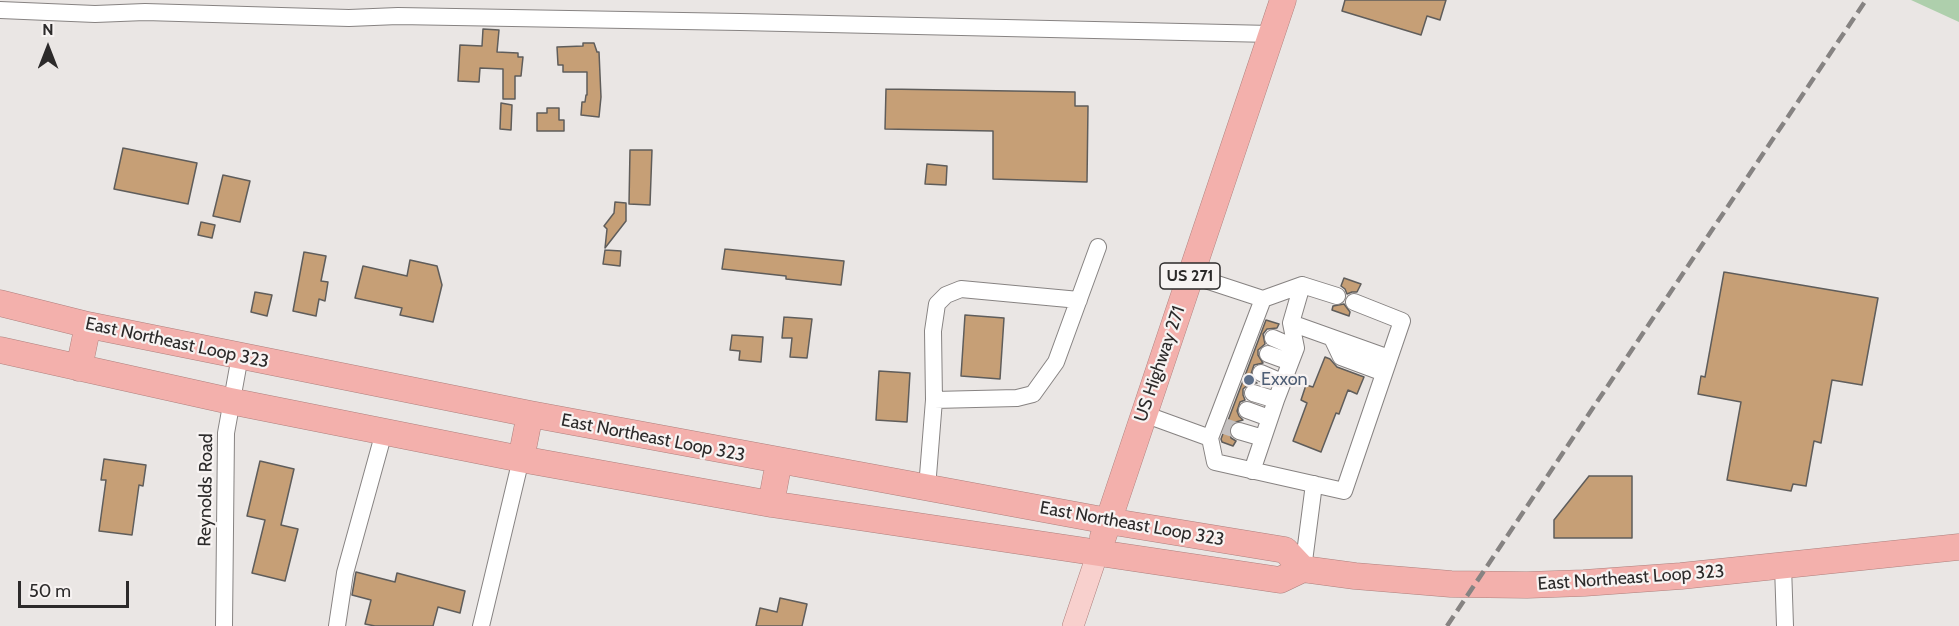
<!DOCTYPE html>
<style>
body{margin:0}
#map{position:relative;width:1959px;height:626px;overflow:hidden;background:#eae6e4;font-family:Cabin,sans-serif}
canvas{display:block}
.north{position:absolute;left:18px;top:18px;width:60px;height:60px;-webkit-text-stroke:4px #f7f3f2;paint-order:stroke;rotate:0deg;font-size:16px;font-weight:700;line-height:24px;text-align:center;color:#2c2a2a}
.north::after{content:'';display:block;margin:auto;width:21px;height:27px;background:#2c2a2a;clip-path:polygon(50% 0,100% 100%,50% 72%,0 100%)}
.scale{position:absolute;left:18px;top:581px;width:111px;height:27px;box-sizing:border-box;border:3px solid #2c2a2a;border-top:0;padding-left:8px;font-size:18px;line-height:21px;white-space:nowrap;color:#2c2a2a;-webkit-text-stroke:4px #f7f3f2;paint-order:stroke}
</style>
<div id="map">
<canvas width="1959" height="626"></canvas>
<div class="north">N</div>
<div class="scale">50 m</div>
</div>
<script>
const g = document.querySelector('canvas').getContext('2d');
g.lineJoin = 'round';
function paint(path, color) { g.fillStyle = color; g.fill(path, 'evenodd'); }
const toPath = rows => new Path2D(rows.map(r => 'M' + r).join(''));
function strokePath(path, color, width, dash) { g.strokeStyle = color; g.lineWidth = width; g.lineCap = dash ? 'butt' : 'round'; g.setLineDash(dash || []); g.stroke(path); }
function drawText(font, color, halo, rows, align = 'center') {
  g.font = font + ' Cabin,sans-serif'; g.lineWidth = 4.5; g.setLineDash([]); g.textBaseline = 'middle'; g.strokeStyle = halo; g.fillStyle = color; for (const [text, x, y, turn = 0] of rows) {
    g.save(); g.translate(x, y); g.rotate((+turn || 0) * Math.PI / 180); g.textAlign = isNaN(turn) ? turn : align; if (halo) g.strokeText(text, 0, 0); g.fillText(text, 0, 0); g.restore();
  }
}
paint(toPath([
 [1911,0,1959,0,1959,22]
]), '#aecfac');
const building = toPath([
 [1345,0,1446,0,1440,20,1427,16,1421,35,1342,11,1345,0],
 [483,29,499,30,497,52,518,53,518,57,523,57,521,76,515,76,515,99,503,99,503,69,480,68,479,82,458,81,460,45,482,46,483,29],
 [583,43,594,43,597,52,599,52,601,97,599,117,581,115,582,102,585,102,586,95,587,95,587,72,563,72,563,65,558,65,557,47,583,46,583,43],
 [886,89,1075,92,1075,106,1088,106,1087,182,993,179,993,131,885,129,886,89],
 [501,103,512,105,511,130,500,129,501,103],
 [547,108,559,108,559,120,564,120,564,131,537,131,537,113,547,113,547,108],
 [123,148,197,163,188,204,114,189,123,148],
 [630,150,652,150,650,205,629,204,630,150],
 [927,164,947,166,946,185,925,184,927,164],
 [223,175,250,181,240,222,213,216,223,175],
 [615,202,626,203,626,221,605,248,607,229,604,226,614,213,615,202],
 [201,222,215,225,212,238,198,235,201,222],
 [725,249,844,261,841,285,786,279,786,276,722,269,725,249],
 [605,250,621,251,620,266,603,264,605,250],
 [304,252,326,256,321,281,328,282,325,301,319,299,316,316,293,311,304,252],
 [410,260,437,266,442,285,433,322,400,315,402,308,355,298,363,266,407,276,410,260],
 [1724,272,1878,298,1862,385,1832,380,1821,443,1814,441,1806,486,1793,484,1791,491,1727,480,1741,402,1698,394,1701,376,1705,377,1724,272],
 [1344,278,1361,284,1357,292,1352,292,1347,294,1345,289,1341,286,1344,278],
 [255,292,272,295,267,316,251,312,255,292],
 [1344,304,1350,312,1349,316,1332,310,1333,306,1344,304],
 [965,315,1004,318,1000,379,961,376,965,315],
 [784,317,812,319,807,358,790,357,792,338,782,338,784,317],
 [1266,320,1279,324,1277,328,1267,329,1263,334,1265,344,1258,350,1258,355,1263,363,1254,365,1251,374,1252,379,1257,383,1250,383,1243,389,1243,395,1245,400,1240,402,1237,411,1239,416,1243,420,1232,423,1229,429,1231,438,1236,441,1233,446,1222,442,1221,439,1266,320],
 [732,335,763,337,761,362,739,360,740,351,730,350,732,335],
 [1325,357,1330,359,1337,367,1364,377,1357,394,1348,390,1339,414,1336,413,1321,452,1293,441,1307,403,1301,400,1306,385,1313,387,1325,357],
 [879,371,910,373,907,422,876,420,879,371],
 [104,459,146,465,143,486,139,485,132,535,99,531,106,480,101,480,104,459],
 [260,461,294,469,281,525,298,529,285,581,252,573,265,520,247,516,260,461],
 [1589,476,1632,476,1632,538,1554,538,1554,520,1589,476],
 [356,572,395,582,397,573,465,591,460,613,438,607,433,626,375,626,365,624,371,600,352,595,356,572],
 [780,598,807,604,802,626,756,626,760,608,777,612,780,598]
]);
paint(building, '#c69f76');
strokePath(building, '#5f5d5b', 1.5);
strokePath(toPath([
 [1224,426,1239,431]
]), '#c4c0bf', 16, [16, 8]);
const minor = toPath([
 [0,10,95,14,145,12,349,18,398,16,740,22,1271,34],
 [1263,299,1302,285,1337,296],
 [1291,323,1389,358],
 [1273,338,1296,348],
 [1332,338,1341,357,1384,373],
 [1268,354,1290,362],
 [1261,373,1282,382],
 [1253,393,1276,400],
 [934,400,933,331,937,304,946,295,961,289,1079,300],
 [1247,410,1269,418],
 [1144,414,1210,438,1263,299,1190,275],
 [1239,431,1263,438],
 [1210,438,1215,462,1344,491,1402,321,1354,302],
 [1252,471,1276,400,1296,348,1291,323,1302,285],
 [927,488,934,400,1017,398,1033,394,1056,362,1098,247],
 [1783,566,1785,626],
 [1303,569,1314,484],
 [224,626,226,433,240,356],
 [337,626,345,573,384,432],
 [481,626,521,459]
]);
const major = toPath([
 [1073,626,1098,552]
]);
const highway = toPath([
 [0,303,88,325,530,414,1108,521,1285,550,1303,569],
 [0,350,230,401,521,459,771,504,1280,580,1303,569,1355,576,1451,584,1527,585,1584,583,1681,576,1959,547],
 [79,368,88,325],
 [521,459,530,414],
 [771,504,779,461],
 [1103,537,1283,0]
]);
strokePath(minor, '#878382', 18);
strokePath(major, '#ad817e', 22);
strokePath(highway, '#ad817e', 27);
strokePath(minor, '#fff', 16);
strokePath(major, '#f8d0cd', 21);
strokePath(highway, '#f3b0ac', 26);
strokePath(toPath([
 [1447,626,1866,0]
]), '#868382', 4.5, [12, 6]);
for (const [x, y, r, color] of [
 [1249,380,6,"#5c6f8a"]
]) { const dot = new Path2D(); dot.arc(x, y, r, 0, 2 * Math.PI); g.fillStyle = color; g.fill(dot); strokePath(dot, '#f7f3f2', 2); }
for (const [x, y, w] of [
 [1190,276,60]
]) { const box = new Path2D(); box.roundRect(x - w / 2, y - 13, w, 26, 4.5); g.fillStyle = '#f7f3f2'; g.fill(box); strokePath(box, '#2c2a2a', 1.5); }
drawText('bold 16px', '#2c2a2a', null, [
 ["US 271",1190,276]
]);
drawText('18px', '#2c2a2a', '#f7f3f2', [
 ["East Northeast Loop 323",177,343,12],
 ["US Highway 271",1160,364,-71],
 ["East Northeast Loop 323",653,438,11],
 ["Reynolds Road",206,490,-89],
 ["East Northeast Loop 323",1132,524,10],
 ["East Northeast Loop 323",1631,578,-4]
]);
drawText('18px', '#4e5e75', '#f7f3f2', [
 ["Exxon",1261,380]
], 'left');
</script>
